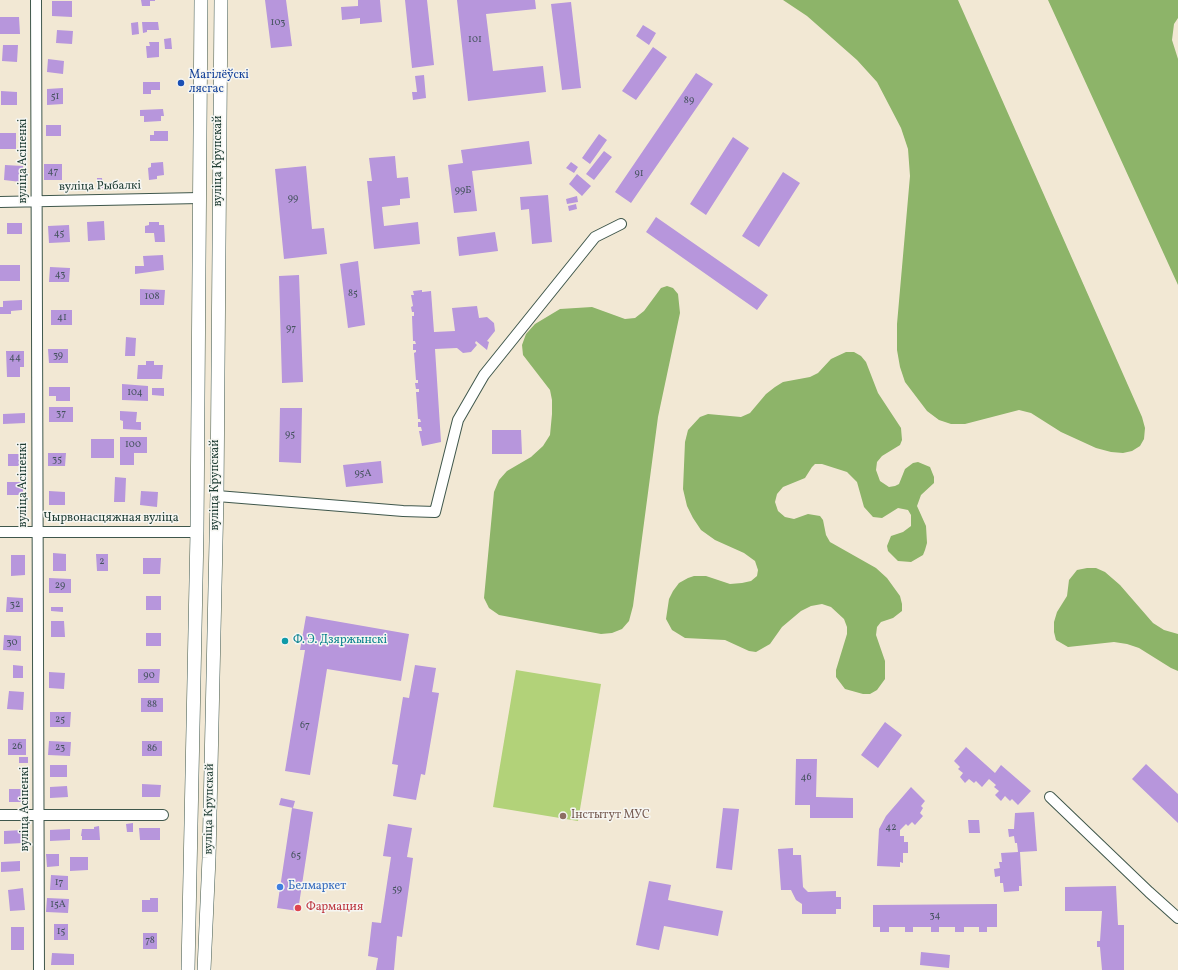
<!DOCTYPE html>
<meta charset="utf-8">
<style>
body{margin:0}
canvas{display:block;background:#f2e8d4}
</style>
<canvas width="1178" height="970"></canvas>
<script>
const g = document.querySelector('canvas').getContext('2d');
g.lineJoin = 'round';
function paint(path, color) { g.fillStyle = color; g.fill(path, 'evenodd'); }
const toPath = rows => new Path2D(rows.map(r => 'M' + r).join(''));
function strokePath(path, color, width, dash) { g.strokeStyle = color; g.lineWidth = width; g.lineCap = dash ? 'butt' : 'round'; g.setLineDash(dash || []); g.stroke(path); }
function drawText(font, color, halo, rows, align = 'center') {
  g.font = font + ' Vollkorn,serif'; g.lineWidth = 3; g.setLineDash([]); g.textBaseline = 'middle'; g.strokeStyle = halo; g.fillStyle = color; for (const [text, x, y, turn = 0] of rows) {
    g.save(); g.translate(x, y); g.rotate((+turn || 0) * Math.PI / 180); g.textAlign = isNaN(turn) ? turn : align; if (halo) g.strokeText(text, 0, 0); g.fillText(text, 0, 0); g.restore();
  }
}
paint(toPath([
 [516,670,601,684,578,821,493,807]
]), '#b2d279');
paint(toPath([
 [783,0,958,0,1142,417,1145,428,1144,439,1140,446,1132,451,1123,453,1111,452,1096,448,1061,432,1031,413,1019,410,965,424,951,424,939,420,927,411,905,382,900,367,897,350,897,324,910,176,908,149,901,128,877,82,857,60,807,16],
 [1048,0,1178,0,1178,18,1174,24,1172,40,1178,59,1178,285],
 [667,286,673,288,678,294,680,313,658,417,633,606,629,621,622,629,612,633,601,634,499,615,489,608,484,598,494,492,499,480,507,471,531,457,543,446,550,435,552,414,552,400,550,390,523,355,522,345,526,334,535,324,560,309,592,307,625,319,635,318,644,311,661,288],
 [846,352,854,352,861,356,866,362,878,393,901,428,902,440,900,445,882,456,877,462,876,470,880,481,889,487,895,486,899,484,905,469,913,463,918,462,930,467,934,477,934,483,921,495,917,506,926,526,927,543,925,550,923,555,911,562,898,561,888,551,887,546,891,536,903,532,911,526,911,515,908,510,898,508,882,518,873,517,864,507,857,482,847,472,822,464,815,464,812,467,805,478,783,487,777,494,775,502,778,511,785,517,794,519,808,514,820,516,823,520,826,535,830,542,876,568,887,578,900,596,902,604,902,611,893,618,881,622,877,627,876,635,885,661,885,679,877,690,870,694,863,694,845,689,836,677,836,670,847,634,847,627,844,619,831,607,822,604,811,606,801,611,782,627,770,644,756,652,749,651,725,640,685,638,672,630,666,619,669,599,673,591,679,583,688,578,694,576,706,576,730,584,742,583,751,581,757,576,758,570,755,561,744,553,715,540,701,530,693,518,687,506,683,489,685,442,688,430,700,417,708,414,741,417,750,413,766,394,775,387,783,382,810,377,818,373,831,359],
 [1087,568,1096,568,1105,572,1120,585,1153,623,1164,630,1178,634,1178,671,1171,668,1139,648,1127,644,1114,642,1068,647,1056,640,1054,632,1054,622,1057,612,1067,596,1069,580,1077,570]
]), '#8db469');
paint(toPath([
 [141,0,155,0,155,1,150,1,150,6,142,6],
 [265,0,286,0,292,46,271,48],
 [358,0,380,0,382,22,360,24,360,18,342,20,341,7,358,6],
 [405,0,427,0,434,65,412,68],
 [457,0,535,0,536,9,486,14,493,71,543,66,546,92,468,101],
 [52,1,72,1,72,17,52,16],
 [571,2,581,88,562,90,551,4],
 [0,17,19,17,20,34,0,34],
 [138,22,139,34,132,35,131,23],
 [142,22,158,22,159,30,147,30,147,32,143,33],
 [643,25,656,33,649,45,636,36],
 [57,30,73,31,72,44,56,43],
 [171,38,172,49,165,49,164,39],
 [149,42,159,42,159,57,147,58,146,46,150,46],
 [3,45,18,45,17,62,2,61],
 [653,47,667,57,636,100,622,91],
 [48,59,64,61,63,74,47,72],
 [696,73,713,84,631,203,615,192],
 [424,75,426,98,413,100,412,92,417,92,415,76],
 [143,82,160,82,160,90,151,90,151,94,143,94],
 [63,88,63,104,47,105,47,89],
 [1,91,17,92,17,105,1,105],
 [163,109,164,116,161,116,161,121,144,122,144,116,140,116,140,110],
 [46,125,61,125,61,136,46,136],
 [154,131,168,131,168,141,150,141,150,135,154,135],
 [0,133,16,133,16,149,0,149],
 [599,134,607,140,590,164,582,158],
 [733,137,749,148,706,215,690,204],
 [529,141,532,164,472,171,477,211,454,213,448,165,463,163,461,150],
 [604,151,612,157,594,180,586,174],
 [395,156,397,178,408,177,410,198,400,199,400,205,382,207,384,226,418,222,420,244,374,249,367,181,372,181,369,158],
 [163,162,164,175,157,176,157,179,149,180,148,168,151,167,151,163],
 [571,162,578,167,574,173,566,168],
 [44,164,62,164,62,180,44,180],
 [5,165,23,166,21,182,4,180],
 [306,166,312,229,324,228,327,254,284,259,275,169],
 [783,172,800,183,759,247,742,236],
 [577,174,591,186,582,196,569,184],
 [97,178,102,178,103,188,97,188],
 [548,195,552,242,532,244,529,209,521,210,520,197],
 [577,196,578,202,567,204,566,199],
 [576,204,577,209,569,211,568,206],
 [656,217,768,295,757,310,646,232],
 [104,221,105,240,88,241,87,222],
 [149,222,159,222,159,225,164,225,165,242,155,242,154,233,145,233,145,226,149,225],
 [7,223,22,223,22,234,7,234],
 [69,225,70,242,49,243,48,226],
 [495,232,498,251,459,256,457,237],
 [163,255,164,270,135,274,135,266,144,266,143,256],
 [358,261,365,325,348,328,340,264],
 [0,265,20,265,20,281,0,281],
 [50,267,70,268,69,282,49,282],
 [299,275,303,382,282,383,279,276],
 [140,289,165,290,164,305,140,305],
 [422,290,422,292,431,291,434,332,455,331,452,308,477,306,479,318,487,317,494,323,495,331,487,341,489,342,487,350,476,341,475,343,477,345,471,352,463,353,457,348,435,349,441,442,422,446,419,431,422,431,421,427,418,427,418,422,421,422,420,419,418,419,416,392,419,392,419,389,416,389,415,383,418,383,418,380,416,380,414,353,416,352,416,350,413,350,413,344,416,344,415,341,413,341,412,316,414,316,414,312,412,312,411,307,413,306,411,295,414,295,413,291],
 [22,300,22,310,11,311,11,314,0,314,0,307,3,307,3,301],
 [51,310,72,310,72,325,51,325],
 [126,337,136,338,135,356,125,356],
 [48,349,68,349,68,363,49,363],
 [6,351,24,351,24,367,20,367,20,377,7,377],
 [146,361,154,361,154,365,163,365,162,379,137,379,138,365,146,365],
 [122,384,148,386,148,401,122,400],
 [49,387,70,387,70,401,56,401,56,396,49,396],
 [152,388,164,388,164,396,152,395],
 [49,407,73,407,73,422,49,422],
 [280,408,302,408,301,463,279,462],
 [120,411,137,412,136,422,141,422,141,430,123,429,123,421,120,420],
 [25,413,25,423,3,424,3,414],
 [492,430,521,430,522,454,492,454],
 [120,437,147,437,147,453,134,453,134,465,120,465],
 [91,439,114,439,114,458,91,458],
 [48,453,66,453,65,466,48,466],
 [8,454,23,454,24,466,8,466],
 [381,461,383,483,346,487,343,465],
 [115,477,126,478,125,502,114,502],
 [7,482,23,482,23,495,7,495],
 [49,491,65,492,65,505,49,505],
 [141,491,158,492,157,507,140,505],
 [53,553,66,554,66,571,53,571],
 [96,554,108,554,108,571,97,571],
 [11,555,25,555,25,575,11,576],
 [143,558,161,558,160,574,143,574],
 [49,578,71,579,71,593,49,593],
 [146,596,161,596,161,610,146,610],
 [7,597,23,598,23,612,6,612],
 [51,607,63,607,63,612,51,611],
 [306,616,409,634,401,681,327,669,310,775,285,771,305,650,300,650],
 [51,621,64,621,65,637,51,637],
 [146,633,161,633,161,646,146,646],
 [4,635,21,636,21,651,3,650],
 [13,665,23,666,23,678,13,678],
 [415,665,436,668,432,692,439,693,425,775,421,774,416,800,393,796,398,765,392,764,403,697,409,698],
 [138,669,160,669,159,683,138,683],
 [49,672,65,673,64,689,49,688],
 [9,691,24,692,23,710,7,709],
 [141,698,163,698,163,712,141,712],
 [50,712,71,712,70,727,50,727],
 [885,722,902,735,878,768,861,755],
 [8,739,26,739,26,755,8,755],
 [49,741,71,742,70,756,48,755],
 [142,741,162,741,162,756,142,756],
 [966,747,995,773,1001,765,1031,791,1018,805,1012,799,1010,801,1005,796,1001,801,995,795,999,791,994,787,996,785,989,779,982,787,976,781,974,783,969,779,965,783,960,777,963,773,958,769,960,767,954,761],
 [19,757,28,757,28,763,19,763],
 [796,759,817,759,816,797,853,798,853,818,810,818,810,805,795,805],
 [1146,764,1178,794,1178,823,1132,779],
 [50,765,67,765,67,777,50,777],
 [142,784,161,785,160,797,142,797],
 [67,786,68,797,50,798,50,787],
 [911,787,925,801,921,806,923,808,920,813,923,816,915,825,912,822,908,826,906,824,900,830,900,836,904,836,904,842,908,842,908,853,903,853,903,863,900,862,900,867,877,866,879,829,886,816],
 [9,789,23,789,24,802,9,802],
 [281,798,295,801,293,808,279,805],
 [292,808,313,812,298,911,277,908],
 [723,808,739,809,732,870,716,868],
 [1034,812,1037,851,1020,852,1022,886,1019,886,1019,891,1004,892,1003,883,1000,883,1000,876,995,877,994,869,1000,868,999,862,1002,862,1001,853,1018,852,1017,843,1015,843,1014,836,1009,837,1008,829,1014,829,1015,813],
 [968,820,979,820,980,833,969,833],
 [133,823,133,832,127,832,126,824],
 [388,824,412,828,407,857,413,858,402,937,397,936,394,970,376,970,378,958,368,956,372,922,381,923,391,857,383,856],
 [99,826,100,840,82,840,82,836,81,836,82,829,94,829,94,827],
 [139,828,160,828,160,840,140,840],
 [70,829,70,840,50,841,50,830],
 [23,830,23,843,4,844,4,831],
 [793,848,793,855,801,855,803,887,808,892,836,891,836,897,841,897,841,909,836,909,836,914,802,914,802,904,796,900,791,890,781,890,778,849],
 [46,854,59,854,59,866,47,867],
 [70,857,88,857,88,870,70,871],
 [20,861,20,871,1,872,1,862],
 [51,875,68,876,68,890,50,890],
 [649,881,671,885,668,900,723,911,718,936,664,926,659,950,636,945],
 [1116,886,1118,925,1124,925,1124,970,1102,970,1100,947,1097,947,1097,941,1100,941,1102,911,1065,911,1065,887],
 [23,888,25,910,10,911,8,890],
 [47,898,69,899,68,913,46,912],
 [150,898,158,898,158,912,142,912,142,900,150,900],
 [997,904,997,927,987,927,987,932,979,932,979,927,964,927,964,932,955,932,955,927,939,927,939,932,931,932,931,927,913,927,913,932,905,932,905,927,889,927,889,932,880,932,880,927,873,927,873,905],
 [54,924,68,924,68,940,54,940],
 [11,927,24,927,24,950,11,950],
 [143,933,157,933,157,949,143,949],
 [921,952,950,955,949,968,920,965],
 [52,953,74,954,74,965,51,965]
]), '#b796dc');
const minor = toPath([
 [36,0,39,970],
 [0,202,200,198],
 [217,496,403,511,435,512,458,420,484,375,595,237,621,224],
 [0,532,197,532],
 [1050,797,1149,892,1178,918],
 [0,815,163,815]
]);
const major = toPath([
 [188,970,197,532,201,0],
 [204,970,209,858,217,496,221,0]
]);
strokePath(minor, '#3f574c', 12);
strokePath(major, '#3f574c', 14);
strokePath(minor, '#fff', 10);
strokePath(major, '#fff', 13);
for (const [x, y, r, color] of [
 [181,83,4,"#1a4fb4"],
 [285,641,4,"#0f9aa8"],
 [563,816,4,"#8d6e63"],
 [280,887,4,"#3f7fe0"],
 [298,908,4,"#e0444e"]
]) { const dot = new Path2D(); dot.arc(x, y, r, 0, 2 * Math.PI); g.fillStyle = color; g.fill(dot); strokePath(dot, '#f6f6f2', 1.5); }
drawText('10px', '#45535e', null, [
 ["103",278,23],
 ["101",475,40],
 ["51",55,97],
 ["89",689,101],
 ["47",53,172],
 ["91",639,174],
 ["99Б",463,191],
 ["99",293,199],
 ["45",59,234],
 ["43",60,275],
 ["85",353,294],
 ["108",152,297],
 ["41",62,318],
 ["97",291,329],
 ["39",58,356],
 ["44",15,358],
 ["104",135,393],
 ["37",61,414],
 ["95",290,435],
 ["100",133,445],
 ["35",57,460],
 ["95А",363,474],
 ["2",102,562],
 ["29",60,586],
 ["32",15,605],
 ["30",12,643],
 ["90",149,676],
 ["88",152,705],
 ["25",60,720],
 ["67",305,726],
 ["26",17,747],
 ["23",60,748],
 ["86",152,749],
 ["46",806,778],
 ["42",891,828],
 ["65",296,856],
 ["17",59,883],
 ["59",397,890],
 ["15А",58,905],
 ["34",935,916],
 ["15",61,932],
 ["78",150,941]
]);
drawText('12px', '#164399', '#f6f6f2', [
 ["Магілёўскі",189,76],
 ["лясгас",189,90]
], 'left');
drawText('12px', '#1f3d34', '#f6f6f2', [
 ["вуліца Асіпенкі",24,161,-90],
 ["вуліца Крупскай",219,161,-90],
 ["вуліца Рыбалкі",100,187,-1],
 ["вуліца Асіпенкі",24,485,-90],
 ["вуліца Крупскай",216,485,-90],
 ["Чырвонасцяжная вуліца",111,519],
 ["вуліца Асіпенкі",26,809,-90],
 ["вуліца Крупскай",210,809,-89]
]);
drawText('12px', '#0d838f', '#f6f6f2', [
 ["Ф. Э. Дзяржынскі",293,641]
], 'left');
drawText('12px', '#785e54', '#f6f6f2', [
 ["Інстытут МУС",571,816]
], 'left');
drawText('12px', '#366cbe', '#f6f6f2', [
 ["Белмаркет",288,887]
], 'left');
drawText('12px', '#be3a42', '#f6f6f2', [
 ["Фармация",306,908]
], 'left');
</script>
